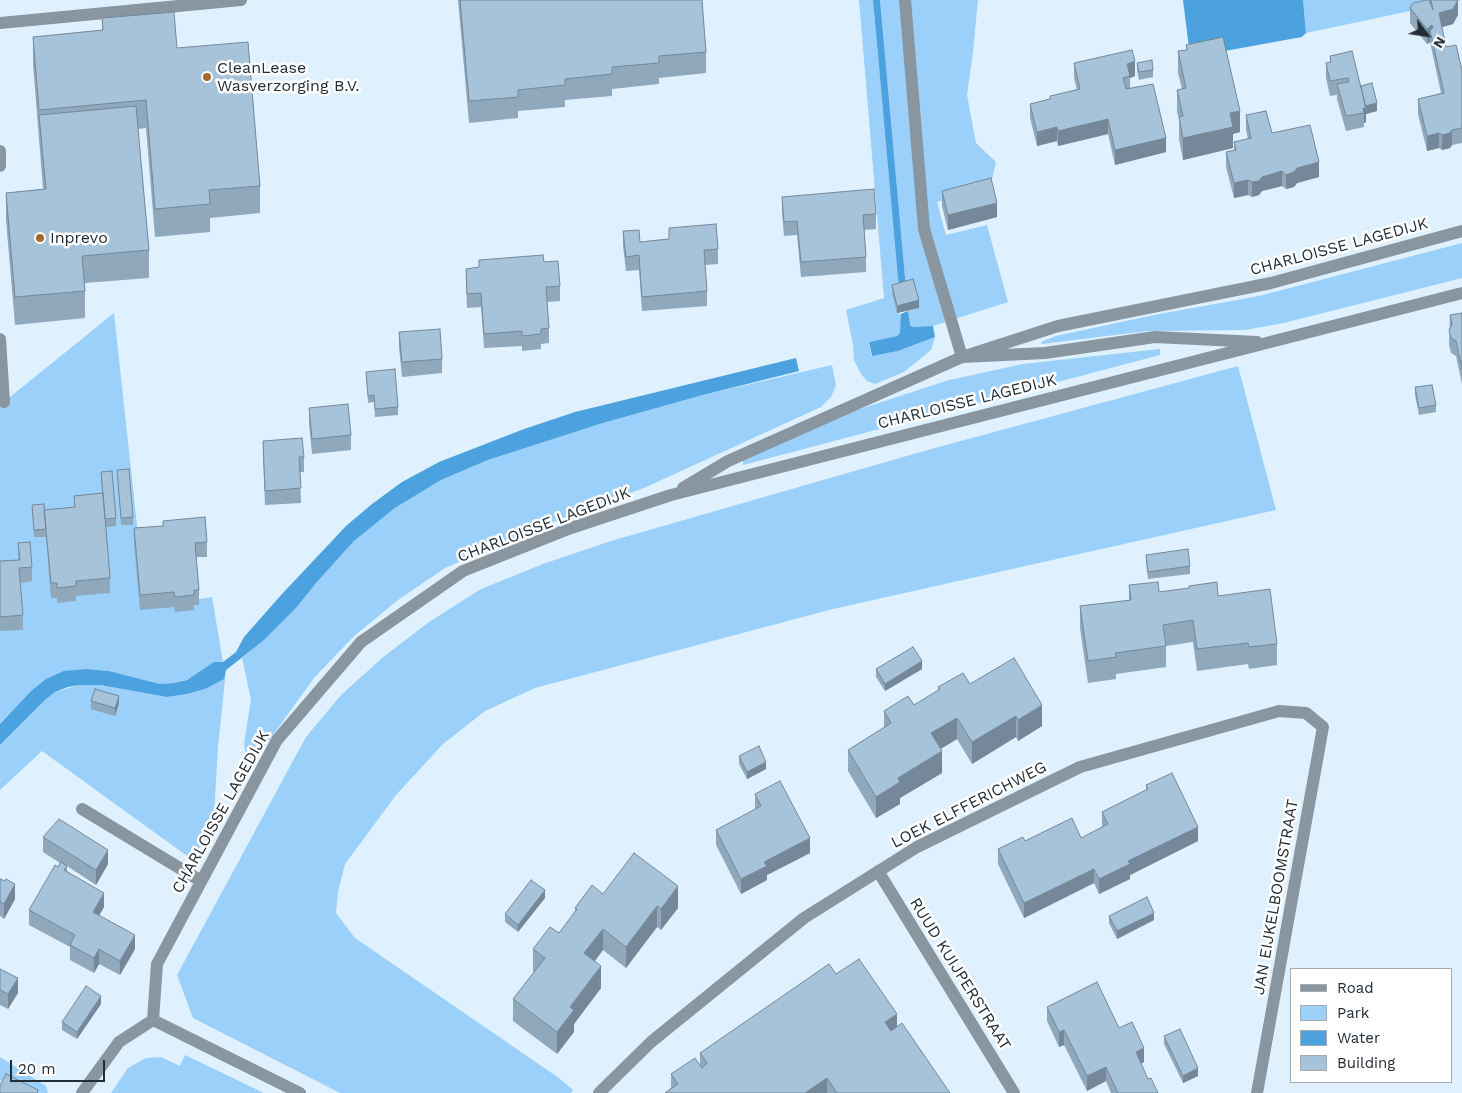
<!DOCTYPE html>
<style>
body{margin:0}
#map{position:relative;width:1462px;height:1093px;overflow:hidden;background:#dff1ff;font-family:"Work Sans",sans-serif}
canvas{display:block}
.legend{position:absolute;left:1290px;top:968px;width:162px;height:115px;box-sizing:border-box;background:#fff;border:1px solid #a7abaf;margin:0;padding:6px 9px;list-style:none;font-size:15px;color:#222d36}
.legend li{display:flex;align-items:center;gap:10px;height:25px}
.legend b{width:25px;border:1px solid #a7abaf}
.north{position:absolute;left:1402px;top:10px;width:50px;height:50px;-webkit-text-stroke:4px #fff;paint-order:stroke;rotate:121deg;font-size:14px;font-weight:700;line-height:20px;text-align:center;color:#222d36}
.north::after{content:'';display:block;margin:auto;width:18px;height:22px;background:#222d36;clip-path:polygon(50% 0,100% 100%,50% 72%,0 100%)}
.scale{position:absolute;left:10px;top:1060px;width:95px;height:22px;box-sizing:border-box;border:2px solid #222d36;border-top:0;padding-left:6px;font-size:15px;line-height:18px;white-space:nowrap;color:#222d36;-webkit-text-stroke:4px #fff;paint-order:stroke}
</style>
<div id="map">
<canvas width="1462" height="1093"></canvas>
<ul class="legend">
<li><b style="height:6px;background:#89959f"></b>Road</li>
<li><b style="height:14px;background:#9ad0fa"></b>Park</li>
<li><b style="height:14px;background:#4ca2de"></b>Water</li>
<li><b style="height:14px;background:#a6c3da"></b>Building</li>
</ul>
<div class="north">N</div>
<div class="scale">20 m</div>
</div>
<script>
const g = document.querySelector('canvas').getContext('2d');
g.lineJoin = 'round';
function paint(path, color) { g.fillStyle = color; g.fill(path, 'evenodd'); }
const toPath = rows => new Path2D(rows.map(r => 'M' + r).join(''));
function strokePath(path, color, width, dash) { g.strokeStyle = color; g.lineWidth = width; g.lineCap = dash ? 'butt' : 'round'; g.setLineDash(dash || []); g.stroke(path); }
function drawText(font, color, halo, rows, align = 'center') {
  g.font = font + ' "Work Sans",sans-serif'; g.lineWidth = 5; g.setLineDash([]); g.textBaseline = 'middle'; g.strokeStyle = halo; g.fillStyle = color; for (const [text, x, y, turn = 0] of rows) {
    g.save(); g.translate(x, y); g.rotate((+turn || 0) * Math.PI / 180); g.textAlign = isNaN(turn) ? turn : align; if (halo) g.strokeText(text, 0, 0); g.fillText(text, 0, 0); g.restore();
  }
}
paint(toPath([
 [859,0,873,0,899,290,897,313,901,314,901,333,897,336,869,342,871,356,898,351,935,337,931,350,904,372,875,384,867,381,861,374,854,360,853,345,846,310,884,298],
 [880,0,978,0,973,52,967,95,976,143,996,162,990,188,937,202,946,235,987,225,1008,302,933,326,913,327,909,323,908,311,919,308,906,288],
 [1303,0,1462,0,1306,33],
 [1462,243,1462,278,1284,323,1245,330,1148,331,1042,344,1041,342,1056,336,1154,315,1259,296],
 [114,313,146,608,212,597,223,662,186,680,174,683,160,684,109,671,88,669,62,673,31,691,0,724,0,405],
 [1160,349,1160,355,743,465,743,460,854,411,949,380,1023,364],
 [832,365,836,385,831,397,821,407,644,488,575,513,445,568,398,600,353,637,314,678,255,760,248,772,244,744,251,699,242,658,263,641,296,608,317,582,354,541,395,508,441,480,488,460,603,423,703,395],
 [1238,366,1276,510,833,609,535,688,485,711,443,744,396,795,345,864,338,892,336,913,355,938,559,1078,573,1090,571,1093,340,1093,193,1018,177,975,306,737,341,695,382,658,429,622,481,589,543,564,611,541,924,451],
 [226,670,218,747,214,815,194,861,42,751,0,790,0,745,45,700,55,692,80,685,100,685,167,697,187,694,205,689],
 [185,1055,264,1093,111,1093,128,1068,146,1058,161,1057,180,1066],
 [0,1057,46,1086,48,1093,27,1093,0,1080]
]), '#9ad0fa');
paint(toPath([
 [873,0,880,0,906,288,899,290],
 [1183,0,1303,0,1306,33,1302,37,1197,56,1189,48],
 [908,311,910,325,913,327,933,326,935,337,898,351,872,356,869,342,897,336,900,333,901,314],
 [796,358,799,371,703,395,603,423,488,460,441,480,395,508,354,541,317,582,296,608,263,641,226,670,224,679,205,689,187,694,167,697,100,685,80,685,68,687,55,692,45,700,0,745,0,724,31,691,46,679,64,671,87,669,109,671,160,684,174,683,187,680,214,662,223,662,236,652,244,637,282,594,346,526,372,504,402,482,439,462,524,429,575,412]
]), '#4ca2de');
strokePath(toPath([
 [905,0,924,229,962,357,1045,353,1155,337,1257,342],
 [0,23,241,0],
 [0,151,0,166],
 [0,339,4,402],
 [683,488,728,461,962,357,1058,326,1271,283,1462,231],
 [82,809,201,881],
 [878,871,1014,1093],
 [153,1020,157,964,277,740,361,642,463,571,571,528,671,495,1462,293],
 [153,1020,300,1093],
 [82,1093,119,1042,153,1020],
 [599,1093,651,1042,804,918,917,847,1080,767,1279,711,1306,713,1323,727,1257,1093]
]), '#89959f', 12);
paint(toPath([
 [458,0,702,0,706,52,706,73,659,78,659,84,612,89,612,96,565,100,565,107,518,111,518,118,469,123],
 [1430,0,1458,0,1458,15,1453,24,1442,27,1446,47,1462,70,1462,143,1452,145,1450,148,1442,150,1439,148,1427,151,1418,114,1418,99,1441,93,1430,42,1427,44,1410,23,1410,8,1430,1],
 [102,18,177,48,260,186,260,213,210,218,210,232,155,237,146,128,138,129,149,250,149,278,85,283,85,318,15,325,6,220,6,193,43,189,33,64,33,37,102,30],
 [1186,45,1240,132,1233,134,1233,148,1183,160,1179,139,1179,119,1177,112,1177,90,1182,89,1178,73,1178,51,1186,50],
 [1330,56,1361,86,1377,111,1366,114,1366,122,1364,123,1364,127,1346,131,1337,99,1337,95,1330,96,1326,78,1326,63,1330,62],
 [1074,63,1135,76,1130,78,1130,89,1166,152,1115,165,1108,134,1058,146,1057,141,1037,146,1030,118,1030,104,1050,99,1050,96,1077,90,1074,78],
 [1137,63,1153,70,1153,77,1139,80,1137,70],
 [1246,115,1272,133,1319,177,1297,183,1294,187,1286,189,1282,186,1262,191,1259,195,1252,197,1248,195,1234,198,1226,167,1226,152,1234,150,1234,142,1248,139,1246,130],
 [942,191,997,217,948,230,942,206],
 [782,197,876,214,876,229,864,230,866,257,866,272,801,277,797,235,784,236,782,212],
 [669,228,718,249,718,264,705,265,707,291,707,306,642,311,639,270,626,271,623,246,623,231,640,242,669,239],
 [479,260,544,262,560,286,560,301,547,302,549,328,549,343,541,344,541,349,522,351,522,346,484,348,481,307,467,308,466,284,466,269,479,267],
 [892,285,919,308,897,313,892,293],
 [1462,313,1462,384,1456,356,1451,353,1449,345,1450,315],
 [399,332,442,359,442,373,402,377,399,347],
 [366,372,398,407,398,415,375,417,374,402,368,403],
 [1415,387,1436,405,1436,412,1419,415,1415,395],
 [309,408,351,435,351,450,312,454,309,423],
 [263,441,304,457,304,472,300,472,301,503,265,505,263,456],
 [117,470,133,517,133,525,121,525],
 [101,472,116,518,116,526,106,527,110,578,110,593,76,596,76,601,57,603,57,598,51,598,46,537,34,537,32,505,44,515,74,507,74,496,102,494],
 [163,526,207,542,207,557,196,557,199,590,199,605,194,605,194,610,175,612,174,607,140,610,134,543,134,528],
 [18,543,32,567,32,581,20,583,23,615,23,630,0,631,0,561,18,560],
 [1146,555,1190,566,1190,574,1148,579,1146,562],
 [1129,585,1159,592,1218,596,1277,644,1277,665,1249,669,1248,664,1197,671,1193,642,1166,646,1166,667,1116,674,1116,679,1088,683,1080,628,1080,606,1129,600],
 [876,669,922,669,885,691,876,677],
 [970,684,1042,726,1018,741,1016,737,972,764,957,739,940,749,942,773,900,798,900,804,876,818,848,771,848,750,884,728,884,711,914,705,938,690,938,687],
 [91,701,119,703,115,716,91,709],
 [739,756,766,769,747,779,739,764],
 [1146,785,1198,841,1130,875,1130,879,1099,894,1094,883,1024,918,998,864,998,849,1025,841,1081,838,1102,827,1102,812,1146,790],
 [755,794,810,853,767,875,767,880,741,894,716,845,716,830,755,810],
 [43,837,108,864,96,885,67,866,67,871,104,907,99,915,135,949,120,975,99,964,94,973,70,960,70,947,29,925,29,910,60,863,43,852],
 [0,879,15,899,4,919,0,916],
 [603,894,678,908,661,930,657,927,626,968,603,950,595,961,601,988,574,1024,574,1032,557,1054,513,1021,513,999,534,972,533,971,533,949,559,933,575,912,575,908],
 [545,898,518,932,505,922,505,914],
 [1109,916,1154,920,1117,939,1109,923],
 [0,969,18,993,8,1009,0,1005],
 [836,974,897,1026,950,1093,665,1093,671,1088,671,1074,700,1066,700,1053],
 [101,1004,77,1039,62,1030,62,1022],
 [1047,1007,1119,1028,1144,1062,1141,1064,1148,1079,1158,1093,1111,1093,1106,1081,1087,1091,1064,1045,1059,1047,1047,1021],
 [1164,1036,1198,1076,1183,1083,1164,1044]
]), '#8fa8bb');
paint(toPath([
 [1458,1,1458,15,1453,24,1439,28,1439,13],
 [1432,25,1432,39,1430,30,1430,42,1427,44,1427,29],
 [1135,61,1135,76,1130,78,1127,64],
 [1377,103,1377,111,1366,114,1366,122,1364,123,1364,113,1363,108,1364,106],
 [1240,111,1240,132,1233,134,1233,148,1183,160,1183,138,1230,113],
 [1108,119,1108,134,1058,146,1058,131],
 [1057,127,1057,141,1037,146,1037,132],
 [1452,130,1452,145,1450,148,1442,150,1442,135],
 [1439,133,1439,148,1427,151,1427,136],
 [1166,138,1166,152,1115,165,1115,150],
 [1319,162,1319,177,1297,183,1294,187,1286,189,1286,175,1297,168],
 [1282,171,1282,186,1262,191,1259,195,1252,197,1252,182,1262,177],
 [1248,180,1248,195,1234,198,1234,183],
 [997,203,997,217,948,230,948,215],
 [919,300,919,308,897,313,897,306],
 [922,661,922,669,885,691,885,684],
 [119,696,119,703,115,716,115,708],
 [1042,705,1042,726,1018,741,1018,720],
 [1016,716,1016,737,972,764,972,742],
 [957,718,957,739,931,755,931,733],
 [942,751,942,773,900,798,900,804,876,818,876,797,898,778],
 [766,762,766,769,747,779,747,772],
 [1198,827,1198,841,1130,875,1130,879,1099,894,1099,879,1128,861],
 [810,838,810,853,767,875,767,880,741,894,741,879,764,862],
 [108,850,108,864,96,885,96,870],
 [1094,869,1094,883,1024,918,1024,903],
 [15,884,15,899,4,919,4,904],
 [678,886,678,908,661,930,661,909],
 [545,890,545,898,518,932,518,925],
 [104,893,104,907,93,926,93,912],
 [657,906,657,927,626,968,626,947],
 [1154,913,1154,920,1117,939,1117,931],
 [603,929,603,950,584,975,584,953],
 [135,935,135,949,120,975,120,961],
 [99,949,99,964,94,973,94,958],
 [601,966,601,988,574,1024,574,1032,557,1054,557,1032,570,1007],
 [18,978,18,993,8,1009,8,994],
 [101,996,101,1004,77,1039,77,1032],
 [897,1014,897,1035,885,1044,885,1022],
 [1064,1030,1064,1045,1059,1047,1059,1032],
 [1144,1048,1144,1062,1136,1067,1136,1052],
 [1106,1067,1106,1081,1087,1091,1087,1076],
 [1198,1068,1198,1076,1183,1083,1183,1076],
 [827,1078,827,1093,805,1093]
]), '#748899');
const building = toPath([
 [460,0,702,0,706,52,659,56,659,63,612,67,612,74,565,79,565,85,518,90,518,97,469,101,460,0],
 [1426,0,1429,0,1433,10,1431,0,1458,0,1453,9,1439,13,1446,47,1456,45,1462,70,1462,128,1452,130,1450,133,1442,135,1439,133,1427,136,1418,99,1444,93,1430,30,1433,28,1432,25,1427,29,1410,8,1413,3,1426,0],
 [174,12,177,48,248,42,260,186,209,190,210,204,155,209,146,100,39,110,33,37,103,30,102,18,174,12],
 [1223,37,1240,111,1230,113,1233,127,1183,138,1179,117,1183,116,1177,90,1186,88,1178,51,1187,50,1186,45,1223,37],
 [1132,50,1135,61,1127,64,1130,76,1123,78,1126,89,1153,84,1166,138,1115,150,1108,119,1058,131,1057,127,1037,132,1030,104,1050,99,1050,96,1080,89,1074,63,1132,50],
 [1352,51,1366,108,1363,108,1364,113,1346,116,1337,84,1349,82,1348,78,1330,81,1326,63,1331,62,1330,56,1352,51],
 [1152,60,1153,70,1139,72,1137,63,1152,60],
 [1372,83,1377,103,1365,106,1361,86,1372,83],
 [136,106,149,250,82,256,85,291,15,297,6,193,46,189,39,115,136,106],
 [1266,111,1272,133,1310,125,1319,162,1297,168,1294,172,1286,175,1282,171,1262,177,1259,181,1252,182,1248,180,1234,183,1226,152,1236,150,1234,142,1251,138,1246,115,1266,111],
 [991,178,997,203,948,215,942,191,991,178],
 [874,189,876,214,863,215,866,257,801,262,797,221,784,222,782,197,874,189],
 [716,224,718,249,704,250,707,291,642,297,639,255,626,257,623,231,639,230,640,242,669,239,669,228,716,224],
 [543,255,544,262,558,261,560,286,546,287,549,328,541,329,541,334,522,336,522,331,484,334,481,293,467,294,466,269,479,267,479,260,543,255],
 [913,279,919,300,897,306,892,285,913,279],
 [1462,313,1462,369,1456,341,1451,338,1449,330,1452,325,1450,315,1462,313],
 [440,329,442,359,402,362,399,332,440,329],
 [395,369,398,407,375,409,374,395,368,396,366,372,395,369],
 [1432,385,1436,405,1419,408,1415,387,1432,385],
 [348,404,351,435,312,439,309,408,348,404],
 [302,438,304,457,299,457,301,488,265,491,263,441,302,438],
 [129,469,133,517,121,518,117,470,129,469],
 [112,471,116,518,105,519,101,472,112,471],
 [103,493,110,578,76,581,76,586,57,588,57,583,51,583,44,510,75,507,74,496,103,493],
 [44,504,46,529,34,530,32,505,44,504],
 [205,517,207,542,195,543,199,590,194,590,194,595,175,597,174,592,140,595,134,528,163,526,163,521,205,517],
 [30,542,32,567,19,568,23,615,0,617,0,561,20,560,18,543,30,542],
 [1188,549,1190,566,1148,572,1146,555,1188,549],
 [1158,582,1159,592,1189,588,1189,586,1217,582,1218,596,1270,589,1277,644,1249,647,1248,643,1197,649,1193,620,1163,625,1166,646,1115,653,1116,657,1088,661,1080,606,1131,600,1129,585,1158,582],
 [913,647,922,661,885,684,876,669,913,647],
 [1014,658,1042,705,1018,720,1016,716,972,742,957,718,931,733,942,751,898,778,900,782,876,797,848,750,891,723,884,711,908,696,914,705,940,689,938,687,963,673,970,684,1014,658],
 [95,689,119,696,115,708,91,701,95,689],
 [759,746,766,762,747,772,739,756,759,746],
 [1172,773,1198,827,1128,861,1130,864,1099,879,1094,869,1024,903,998,849,1023,837,1025,841,1072,818,1081,838,1108,824,1102,812,1148,789,1146,785,1172,773],
 [780,781,810,838,764,862,767,866,741,879,716,830,761,806,755,794,780,781],
 [59,819,108,850,96,870,43,837,59,819],
 [634,853,678,886,661,909,657,906,626,947,603,929,584,953,601,966,570,1007,574,1010,557,1032,513,999,545,958,533,949,550,927,559,933,577,909,575,908,592,885,603,894,634,853],
 [61,862,67,866,64,870,104,893,93,912,135,935,120,961,99,949,94,958,70,945,75,935,29,910,55,865,58,867,61,862],
 [0,879,5,881,6,879,15,884,4,904,0,901,0,879],
 [531,880,545,890,518,925,505,914,531,880],
 [1147,897,1154,913,1117,931,1109,916,1147,897],
 [859,959,897,1014,885,1022,891,1031,902,1023,950,1093,837,1093,827,1078,805,1093,665,1093,678,1084,671,1074,695,1058,702,1068,707,1063,700,1053,829,964,836,974,859,959],
 [0,969,18,978,8,994,0,990,0,969],
 [1097,982,1119,1028,1132,1022,1144,1048,1136,1052,1148,1079,1151,1078,1158,1093,1118,1093,1106,1067,1087,1076,1064,1030,1059,1032,1047,1007,1097,982],
 [86,986,101,996,77,1032,62,1022,86,986],
 [1180,1029,1198,1068,1183,1076,1164,1036,1180,1029],
 [6,1074,38,1090,37,1093,0,1093,0,1085,6,1074]
]);
paint(building, '#a6c3da');
strokePath(building, '#748899', 1);
for (const [x, y, r, color] of [
 [207,77,5,"#a5682c"],
 [40,238,5,"#a5682c"]
]) { const dot = new Path2D(); dot.arc(x, y, r, 0, 2 * Math.PI); g.fillStyle = color; g.fill(dot); strokePath(dot, '#fff', 2); }
drawText('16px', '#222d36', '#fff', [
 ["CleanLease",217,68],
 ["Wasverzorging B.V.",217,86],
 ["Inprevo",50,238]
], 'left');
drawText('16px', '#222d36', '#fff', [
 ["CHARLOISSE LAGEDIJK",1339,247,-15],
 ["CHARLOISSE LAGEDIJK",967,402,-14],
 ["CHARLOISSE LAGEDIJK",544,525,-21],
 ["LOEK ELFFERICHWEG",969,805,-27],
 ["CHARLOISSE LAGEDIJK",221,812,-61],
 ["JAN EIJKELBOOMSTRAAT",1276,897,-80],
 ["RUUD KUIJPERSTRAAT",960,974,58]
]);
</script>
